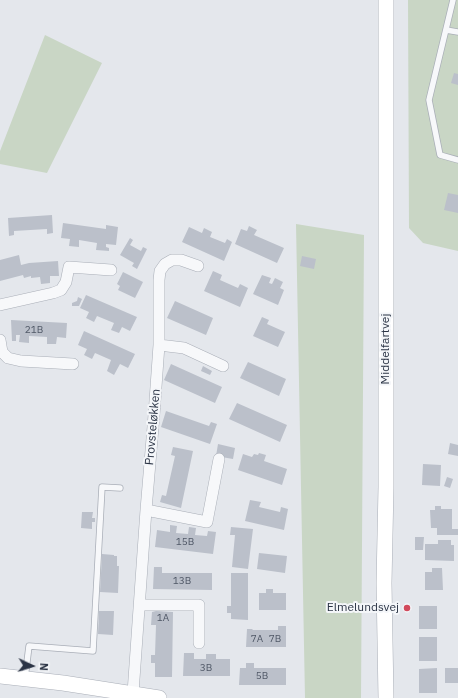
<!DOCTYPE html>
<meta charset="utf-8">
<style>
body{margin:0}
#map{position:relative;width:458px;height:698px;overflow:hidden;background:#e4e7ec;font-family:"IBM Plex Sans",sans-serif}
canvas{display:block}
.north{position:absolute;left:12px;top:646px;width:40px;height:40px;-webkit-text-stroke:3px #f4f6f9;paint-order:stroke;rotate:94deg;font-size:11px;font-weight:700;line-height:16px;text-align:center;color:#2b3445}
.north::after{content:'';display:block;margin:auto;width:14px;height:18px;background:#2b3445;clip-path:polygon(50% 0,100% 100%,50% 72%,0 100%)}
</style>
<div id="map">
<canvas width="458" height="698"></canvas>
<div class="north">N</div>
</div>
<script>
const g = document.querySelector('canvas').getContext('2d');
g.lineJoin = 'round';
function paint(path, color) { g.fillStyle = color; g.fill(path, 'evenodd'); }
const toPath = rows => new Path2D(rows.map(r => 'M' + r).join(''));
function strokePath(path, color, width, dash) { g.strokeStyle = color; g.lineWidth = width; g.lineCap = dash ? 'butt' : 'round'; g.setLineDash(dash || []); g.stroke(path); }
function drawText(font, color, halo, rows, align = 'center') {
  g.font = font + ' "IBM Plex Sans",sans-serif'; g.lineWidth = 4; g.setLineDash([]); g.textBaseline = 'middle'; g.strokeStyle = halo; g.fillStyle = color; for (const [text, x, y, turn = 0] of rows) {
    g.save(); g.translate(x, y); g.rotate((+turn || 0) * Math.PI / 180); g.textAlign = isNaN(turn) ? turn : align; if (halo) g.strokeText(text, 0, 0); g.fillText(text, 0, 0); g.restore();
  }
}
paint(toPath([
 [408,0,458,0,458,251,423,243,409,228],
 [45,35,102,63,47,173,0,164,0,151],
 [296,224,364,235,361,698,305,698]
]), '#c9d6c5');
paint(toPath([
 [454,73,458,74,458,85,451,83],
 [448,193,458,195,458,213,444,210],
 [52,215,53,233,47,234,47,229,14,231,14,235,9,236,8,218],
 [63,223,106,229,106,225,118,227,116,245,106,244,106,247,109,248,109,251,96,250,97,243,79,240,79,247,69,246,70,239,61,238],
 [249,226,257,230,254,235,284,248,277,263,235,244,241,229,247,231],
 [189,227,202,233,204,228,212,232,210,237,225,243,227,239,232,242,224,261,182,242],
 [130,238,133,240,130,245,141,251,143,247,147,249,137,269,132,266,134,263,120,255],
 [19,255,21,265,29,263,58,261,59,276,50,276,50,283,41,284,40,277,31,278,31,276,24,278,23,275,0,281,0,260],
 [302,256,316,259,314,269,300,266],
 [213,271,222,275,220,280,238,288,240,284,248,288,240,307,204,291],
 [123,272,143,282,135,298,118,290,120,286,117,284],
 [262,275,271,278,269,283,272,284,275,278,283,282,280,288,284,290,278,305,253,294],
 [86,295,137,317,130,331,122,327,119,333,111,330,114,323,97,316,94,322,86,318,89,312,80,308],
 [78,297,82,299,79,306,72,306,72,303,77,301],
 [175,301,213,318,206,335,167,318],
 [262,317,269,320,267,324,285,332,278,347,253,336],
 [11,320,67,323,66,338,57,337,56,344,47,344,47,337,29,336,29,343,19,342,20,335,16,335,16,341,12,341],
 [84,331,135,354,128,368,120,364,114,375,107,371,111,360,95,353,92,359,84,355,87,349,78,345],
 [248,362,286,379,279,396,240,378],
 [171,364,222,387,215,403,164,380],
 [203,366,212,371,210,375,201,371],
 [237,403,287,425,280,442,229,419],
 [166,411,209,426,211,422,217,424,210,444,161,427],
 [450,443,458,445,458,456,448,454],
 [218,444,235,448,233,459,216,456],
 [173,447,193,451,181,508,160,502,162,495,166,496,175,456,171,455],
 [259,453,266,455,264,461,287,469,282,485,238,470,243,454,252,457,254,454,258,455],
 [423,464,441,465,440,486,422,485],
 [447,477,453,479,450,488,444,486],
 [250,500,261,502,259,507,280,512,281,507,288,509,284,530,245,521],
 [435,506,441,506,441,509,452,509,452,529,458,529,458,535,437,535,437,528,431,528,430,510,435,510],
 [82,512,93,512,92,518,95,518,95,522,92,522,92,529,81,528],
 [170,525,177,526,176,533,188,534,189,527,196,528,195,535,207,536,208,531,216,532,213,554,155,547,157,530,170,532],
 [231,527,253,529,248,569,232,567,235,535,230,535],
 [415,537,424,537,423,550,415,550],
 [438,540,451,540,451,545,454,545,454,561,425,560,425,544,438,544],
 [259,553,287,556,285,573,257,569],
 [102,554,114,555,114,556,117,556,117,566,119,566,118,593,100,592],
 [154,567,162,567,162,573,212,573,212,590,153,589],
 [432,568,442,568,443,590,425,590,425,572,432,572],
 [231,573,248,573,248,620,231,619,231,613,227,613,227,606,231,606],
 [266,589,273,589,273,593,286,593,286,610,259,610,259,593,266,593],
 [419,606,437,606,437,629,419,629],
 [99,611,114,611,113,635,98,634],
 [156,611,173,612,172,677,155,677,155,663,151,663,151,655,155,655,156,625,151,625,152,612],
 [278,626,286,626,286,647,246,647,247,629,253,629,252,630,278,630],
 [419,637,437,637,437,661,419,661],
 [184,653,194,653,194,659,206,659,206,654,216,654,216,659,230,659,230,676,183,676],
 [246,663,254,663,254,668,286,668,286,685,239,685,240,668,246,668],
 [437,668,437,693,419,693,419,669],
 [445,668,458,668,458,683,445,683]
]), '#bbc0ca');
const lane = toPath([
 [453,0,429,100,440,155,458,160],
 [446,30,458,32],
 [25,678,29,646,93,651,102,487,120,488]
]);
const street = toPath([
 [0,305,53,293,61,290,66,282,69,267,111,270],
 [0,340,2,352,8,358,21,361,73,364],
 [159,345,184,348,223,366],
 [146,510,207,522,219,459],
 [140,605,199,605,199,643],
 [133,693,146,510,154,415,159,345,159,280,160,271,165,264,172,260,181,260,198,266]
]);
const secondary = toPath([
 [0,676,63,683,159,698],
 [386,698,384,583,386,487,386,0]
]);
strokePath(lane, '#a9aeb7', 7);
strokePath(street, '#a9aeb7', 12);
strokePath(secondary, '#a9aeb7', 16);
strokePath(lane, '#f7f8fa', 5.5);
strokePath(street, '#f7f8fa', 11);
strokePath(secondary, '#fff', 15);
for (const [x, y, r, color] of [
 [407,608,4,"#d1495b"]
]) { const dot = new Path2D(); dot.arc(x, y, r, 0, 2 * Math.PI); g.fillStyle = color; g.fill(dot); strokePath(dot, '#f4f6f9', 1.5); }
drawText('10px', '#4f5766', null, [
 ["21B",34,330],
 ["15B",185,542],
 ["13B",182,581],
 ["1A",163,618],
 ["7A",257,639],
 ["7B",275,639],
 ["3B",206,668],
 ["5B",262,676]
]);
drawText('12px', '#2b3445', '#f4f6f9', [
 ["Middelfartvej",386,349,-90],
 ["Provsteløkken",153,427,-85]
]);
drawText('12px', '#2b3445', '#f4f6f9', [
 ["Elmelundsvej",399,608]
], 'right');
</script>
